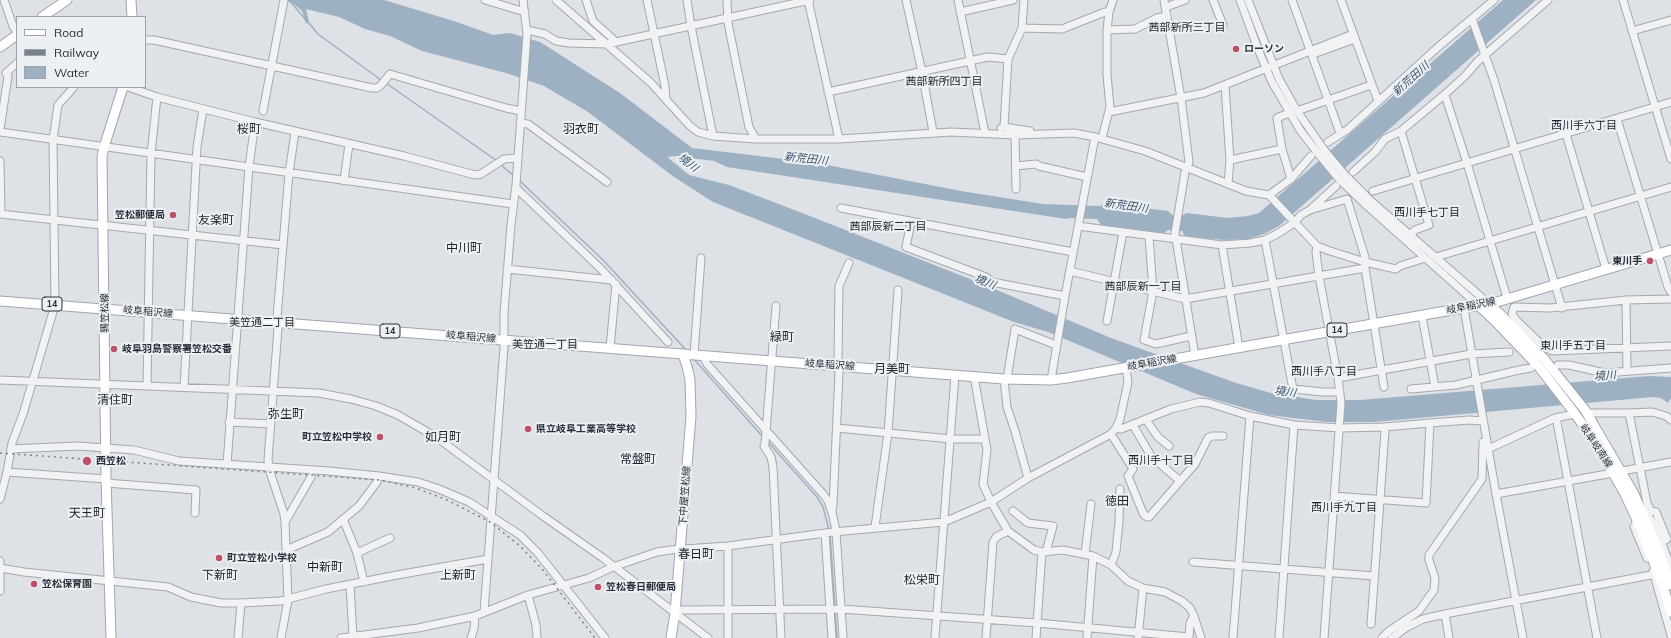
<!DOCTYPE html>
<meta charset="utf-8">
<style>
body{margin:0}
#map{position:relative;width:1671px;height:638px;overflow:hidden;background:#dee1e6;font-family:Mulish,sans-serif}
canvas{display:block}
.legend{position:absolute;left:16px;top:16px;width:130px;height:72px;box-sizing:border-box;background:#edf0f3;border:1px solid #9fa3a9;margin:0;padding:5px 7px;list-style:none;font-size:12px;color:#29303a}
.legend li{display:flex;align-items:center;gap:8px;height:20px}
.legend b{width:20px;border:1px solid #9fa3a9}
</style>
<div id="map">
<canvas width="1671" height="638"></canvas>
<ul class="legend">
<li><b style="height:5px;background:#fff"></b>Road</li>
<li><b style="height:5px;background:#79828d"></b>Railway</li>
<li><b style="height:11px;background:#9db1c2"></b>Water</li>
</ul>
</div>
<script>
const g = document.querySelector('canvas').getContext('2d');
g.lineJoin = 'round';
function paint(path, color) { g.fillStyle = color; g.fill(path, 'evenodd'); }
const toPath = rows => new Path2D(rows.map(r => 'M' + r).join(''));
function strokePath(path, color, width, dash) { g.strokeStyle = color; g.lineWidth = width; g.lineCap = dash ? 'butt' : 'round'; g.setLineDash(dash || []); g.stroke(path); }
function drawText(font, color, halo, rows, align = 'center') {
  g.font = font + ' Mulish,"Noto Sans JP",sans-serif'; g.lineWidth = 4; g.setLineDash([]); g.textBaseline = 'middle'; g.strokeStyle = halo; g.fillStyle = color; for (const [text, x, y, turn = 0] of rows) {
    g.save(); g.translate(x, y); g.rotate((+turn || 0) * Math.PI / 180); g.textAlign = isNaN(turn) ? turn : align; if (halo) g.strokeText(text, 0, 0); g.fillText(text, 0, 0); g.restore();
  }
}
paint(toPath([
 [285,0,384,0,457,22,493,35,510,33,540,42,620,93,692,148,817,163,961,191,1043,204,1100,206,1105,203,1168,211,1172,215,1181,216,1187,213,1228,218,1248,216,1259,213,1503,0,1536,0,1279,226,1264,234,1248,239,1224,240,1185,236,1182,231,1168,230,1164,233,1101,225,1097,219,1068,218,1066,219,727,167,714,161,675,156,667,157,689,175,729,185,810,216,985,285,1111,338,1236,383,1271,393,1316,400,1360,400,1649,376,1671,377,1671,398,1668,403,1661,398,1653,397,1374,422,1327,422,1269,415,1231,404,1196,394,1048,332,1014,322,713,202,674,177,588,112,544,86,506,73,422,51,390,36,365,29,339,17,306,9,309,21,306,24,302,11,295,5]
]), '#9db1c2');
strokePath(toPath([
 [289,0,305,19],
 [308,22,318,34,381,80],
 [386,83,497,161],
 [500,164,514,176],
 [520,181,604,261,687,351],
 [693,358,762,436],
 [768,442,817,497,823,507,829,530],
 [830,534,835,606],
 [835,612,837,638]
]), '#9db1c2', 1.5);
const minor = toPath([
 [4,0,13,26,17,32],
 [485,0,525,12],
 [556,0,650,82,690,126,698,132,713,136,756,139,839,139,952,132,1015,135,1074,133,1095,137,1145,151,1246,191,1269,195,1291,179,1311,156],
 [586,0,593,21,612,38,615,42],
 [647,0,665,86,666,99],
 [687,0,691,26,713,136],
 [727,0,728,23,749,127,756,139],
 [808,0,839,139],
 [906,0,922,72,933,132],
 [958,0,985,133],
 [1164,0,1181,98,1189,162,1185,172,1175,233,1195,356],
 [1213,0,1223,25],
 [1240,0,1258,49,1272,82,1300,130,1320,156,1339,179,1367,206,1478,305],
 [1248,0,1279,79,1297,111,1325,151,1345,175,1372,202,1488,303],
 [1292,0,1340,133],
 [1341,0,1378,101],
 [1623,0,1671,159],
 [1166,7,1185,0],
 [960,12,1013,0],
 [1472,19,1494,80,1562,308],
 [1022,28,1062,29,1105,12,1109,12],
 [527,30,545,34,556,41,569,43,607,44,810,0],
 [1107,30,1135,29,1157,18,1167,16],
 [1632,31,1671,20],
 [145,40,154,40,372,88,377,88,381,85,390,74,506,108,521,111],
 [1311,52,1316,53,1355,39],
 [1225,86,1230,160,1228,184],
 [128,87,157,97,255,122,404,156,475,175,481,174,504,159,518,158],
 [828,92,988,57,1008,59],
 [1444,95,1446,98,1467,163,1507,298],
 [263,111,284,0],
 [1297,111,1371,85],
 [1109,112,1204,93,1353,34],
 [1289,113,1277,118,1282,149,1291,179],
 [1617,119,1668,287,1671,292],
 [520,123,528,124,607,182],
 [1004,127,1008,59,1022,28,1024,0],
 [1001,128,1004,127,1030,131],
 [0,130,8,76,6,73,17,63],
 [1401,131,1429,225,1415,230,1410,235],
 [0,132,513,204],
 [1566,134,1606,269],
 [1015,135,1016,189],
 [1102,138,1110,107,1107,75,1107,30,1109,12,1113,0],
 [1328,142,1347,130,1438,47,1494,0],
 [1230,160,1282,149],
 [0,161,1,214],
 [1016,166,1036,164,1039,166,1087,177],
 [1353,172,1375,152,1385,139,1401,131,1444,95,1465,76,1478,61,1548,0],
 [344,181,349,144],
 [516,188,601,269,668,342],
 [1373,191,1671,102],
 [1269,195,1317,246,1327,250,1365,262,1396,269,1400,266,1425,258],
 [841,208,1073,252],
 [1311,209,1336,186],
 [0,214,283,245],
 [911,222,906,247,986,277,992,282,1065,296],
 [1078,226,1222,245,1250,243,1265,240,1277,234,1294,223,1301,215,1310,210,1347,199,1365,257,1365,268,1384,387],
 [1149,236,1153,291,1144,340,1156,344,1191,336],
 [1265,240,1293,389,1323,392,1340,392],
 [1222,245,1239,348],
 [1317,246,1316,252,1319,276,1338,378,1341,403,1324,638],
 [1436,257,1671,187],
 [507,269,612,280],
 [1070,271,1185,299,1365,268],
 [1671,299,1626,300,1550,308,1514,307,1512,314,1516,320,1543,346,1552,351,1671,346],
 [1626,300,1627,371],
 [776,306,765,444,764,446,771,457,773,467,781,638],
 [1464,308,1496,494,1523,638],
 [1422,316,1435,387],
 [1107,321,1123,232],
 [610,348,616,284],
 [694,355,701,258],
 [703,356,707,364,823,494,828,501,833,516,836,531,843,638],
 [1558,365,1569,365,1605,373,1671,368],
 [1338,378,1471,354,1509,352],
 [1004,379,1007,407,1015,431,1028,478],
 [1007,379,1015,329,1056,345],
 [0,380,319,393,351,399,376,406,398,415,436,437,543,516,603,558,708,638],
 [1051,380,1065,296,1095,137],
 [147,386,151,154,157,97],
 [184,387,197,147,203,109],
 [1411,389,1456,385,1519,370,1531,368],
 [1587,413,1629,413,1647,503,1651,511,1656,512,1667,539,1661,542],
 [1629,413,1652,412,1666,416,1671,420],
 [1146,420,1158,437,1169,446],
 [229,422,271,424],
 [1557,422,1597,638],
 [1430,423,1469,420,1483,421],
 [1133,425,1151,456,1180,481],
 [837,428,951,439,985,439,974,376],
 [1116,428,1121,429,1171,409,1200,402,1209,403,1250,416,1294,425,1340,428,1384,427,1385,431,1371,624],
 [1111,434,1133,469,1128,476,1143,513,1145,516,1149,517,1195,464,1208,438,1212,436,1223,436],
 [985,439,987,450,983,484,991,502,1008,531,1034,550,1042,552,1063,550,1093,556,1111,565,1128,581,1143,588,1165,592,1182,601,1190,608,1194,616,1201,638],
 [11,449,78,446,134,450,179,461,329,471,379,476,418,482,439,489,469,502,520,535,538,553,605,638],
 [1488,449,1555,418,1575,414],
 [227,464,249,167,255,122],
 [1622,471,1671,462],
 [7,472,106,479],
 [106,483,196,490,195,513],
 [1496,494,1613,473],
 [1334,496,1426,503,1430,423,1384,427],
 [0,499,7,472,12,443,23,414,55,305,53,140,58,105,74,87],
 [1643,509,1655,525,1671,568],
 [832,510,833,505,839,373,838,360,839,286,849,263],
 [1013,511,1028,523,1053,526,1046,552],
 [343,519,357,553,364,582],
 [1637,520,1634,527,1647,558],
 [285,522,311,477],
 [875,527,888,433,898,290],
 [825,533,832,638],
 [728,546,728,638],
 [286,550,328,532,359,506,377,482],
 [357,553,390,538],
 [1085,554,1091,504],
 [0,561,0,591],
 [1193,562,1374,576],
 [1111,565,1116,552,1119,522,1120,489],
 [0,568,24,572,168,587,191,597,221,603,241,603,280,601,326,589,397,575,488,559],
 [1653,571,1671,635],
 [350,585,353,636],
 [528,595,536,625,537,638],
 [484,612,504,347,504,313,511,225,516,185,527,34,523,0],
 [675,613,680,610,841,609,1037,623,1189,637],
 [238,638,241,603],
 [281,638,288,600,285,522,284,514,271,475,268,460,278,328,277,317,289,173,295,132],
 [341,638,418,628,475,616,528,595,589,578,613,567,657,552,670,550,728,546,833,532,944,522,991,502,1028,478,1111,434,1116,428,1120,419,1128,382,1126,368],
 [471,638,474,629,475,616],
 [935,638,955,375],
 [986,638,993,542,996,537,1008,531],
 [1036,638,1042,552],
 [1087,638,1093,556],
 [1138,638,1143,588],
 [1189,638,1190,623,1194,616],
 [1233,638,1250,416],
 [1279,638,1294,425],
 [1382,638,1389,631,1419,611,1434,590,1435,578,1429,560,1429,555,1482,479,1483,442],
 [1392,638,1407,627,1423,619,1445,614],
 [1449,638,1445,614,1656,574]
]);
const major = toPath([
 [131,0,132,17],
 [42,17,67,0],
 [0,47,17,35],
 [0,301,1004,379,1051,380,1067,378,1497,302,1671,250],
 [1488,303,1500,314,1545,360,1585,410,1634,494,1658,549,1671,585],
 [1478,305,1495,321,1539,367,1573,411,1597,445,1625,494,1637,520,1662,583,1671,612],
 [111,638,106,479,102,157,104,147,123,87],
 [671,638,675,613,691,416,690,380,688,370,683,354]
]);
strokePath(minor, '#a4a8af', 9);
strokePath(major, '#9fa6b0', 11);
strokePath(minor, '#f0f2f4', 7);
strokePath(major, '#fff', 9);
strokePath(toPath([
 [0,453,379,480,416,488,447,500,490,522,520,546,543,570,595,638]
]), '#79828d', 1.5, [2, 4]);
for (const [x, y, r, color] of [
 [1236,49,4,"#bd5067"],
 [173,215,4,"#bd5067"],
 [1650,261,4,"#bd5067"],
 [114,349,4,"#bd5067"],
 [528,429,4,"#bd5067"],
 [380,437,4,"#bd5067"],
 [87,461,5,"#bd5067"],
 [219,558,4,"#bd5067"],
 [34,584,4,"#bd5067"],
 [598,587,4,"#bd5067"]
]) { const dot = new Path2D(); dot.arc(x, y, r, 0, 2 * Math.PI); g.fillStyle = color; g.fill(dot); strokePath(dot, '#edf0f3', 1.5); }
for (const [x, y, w] of [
 [52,304,20],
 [1337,330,20],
 [390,331,20]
]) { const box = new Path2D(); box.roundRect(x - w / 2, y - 7, w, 14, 3); g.fillStyle = '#edf0f3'; g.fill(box); strokePath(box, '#29303a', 1); }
drawText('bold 9px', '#29303a', null, [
 ["14",52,304],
 ["14",1337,330],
 ["14",390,331]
]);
drawText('bold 10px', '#29303a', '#edf0f3', [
 ["ローソン",1244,49],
 ["笠松郵便局",165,215,"right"],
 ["東川手",1642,261,"right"],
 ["岐阜羽島警察署笠松交番",122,349],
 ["県立岐阜工業高等学校",536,429],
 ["町立笠松中学校",372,437,"right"],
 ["西笠松",96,461],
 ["町立笠松小学校",227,558],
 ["笠松保育園",42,584],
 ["笠松春日郵便局",606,587]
], 'left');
drawText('10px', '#29303a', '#edf0f3', [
 ["岐阜稲沢線",1471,306,-11],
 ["岐阜稲沢線",148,312,5],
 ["鶉笠松線",105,313,-90],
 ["岐阜稲沢線",471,337,5],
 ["岐阜稲沢線",1152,363,-10],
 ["岐阜稲沢線",830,365,4],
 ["岐阜岐南線",1596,446,57],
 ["下中屋笠松線",685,496,-86]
]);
drawText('11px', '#1b222b', '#edf0f3', [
 ["茜部新所三丁目",1187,28],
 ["茜部新所四丁目",944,82],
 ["西川手六丁目",1584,126],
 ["西川手七丁目",1427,213],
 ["茜部辰新二丁目",888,227],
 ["茜部辰新一丁目",1143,287],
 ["美笠通二丁目",262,323],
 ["美笠通一丁目",545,345],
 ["東川手五丁目",1573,346],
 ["西川手八丁目",1324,372],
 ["西川手十丁目",1161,461],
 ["西川手九丁目",1344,508]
]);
drawText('italic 11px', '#385169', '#edf0f3', [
 ["新荒田川",1411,79,-42],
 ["新荒田川",806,159,6],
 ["境川",688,163,38],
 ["新荒田川",1126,206,8],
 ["境川",985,282,22],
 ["境川",1605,376,-5],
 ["境川",1285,392,8]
]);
drawText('12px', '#1b222b', '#edf0f3', [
 ["桜町",249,129],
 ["羽衣町",581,129],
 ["友楽町",216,220],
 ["中川町",464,248],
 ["緑町",782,337],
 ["月美町",892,369],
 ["清住町",115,400],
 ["弥生町",286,414],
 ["如月町",443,437],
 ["常盤町",638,459],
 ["徳田",1117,501],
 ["天王町",87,513],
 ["春日町",696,554],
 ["中新町",325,567],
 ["下新町",220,575],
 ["上新町",458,575],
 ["松栄町",922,580]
]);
</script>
